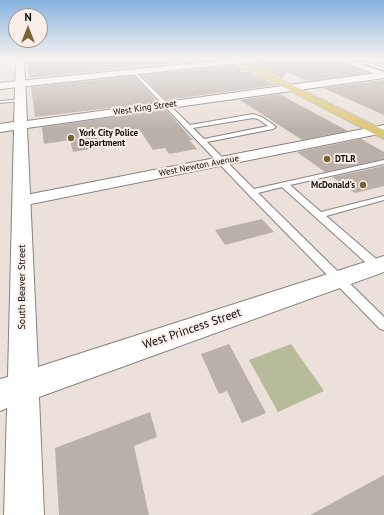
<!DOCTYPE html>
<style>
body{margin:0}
#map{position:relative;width:384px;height:515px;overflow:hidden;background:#ece1da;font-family:"PT Sans",sans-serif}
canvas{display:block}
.north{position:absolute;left:8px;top:8px;width:40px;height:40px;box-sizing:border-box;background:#f9eee7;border:1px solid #9c948f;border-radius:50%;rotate:0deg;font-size:11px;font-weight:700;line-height:16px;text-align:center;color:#100d0b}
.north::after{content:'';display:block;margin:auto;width:14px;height:18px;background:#776332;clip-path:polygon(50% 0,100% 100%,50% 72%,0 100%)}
</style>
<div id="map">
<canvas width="384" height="515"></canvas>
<div class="north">N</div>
</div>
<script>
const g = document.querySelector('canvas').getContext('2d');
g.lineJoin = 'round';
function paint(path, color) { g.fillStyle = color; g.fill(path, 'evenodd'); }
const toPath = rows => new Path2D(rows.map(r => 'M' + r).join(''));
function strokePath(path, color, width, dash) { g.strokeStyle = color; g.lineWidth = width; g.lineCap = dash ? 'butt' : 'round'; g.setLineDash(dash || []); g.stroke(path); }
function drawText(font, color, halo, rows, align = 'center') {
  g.font = font + ' "PT Sans",sans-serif'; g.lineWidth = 4; g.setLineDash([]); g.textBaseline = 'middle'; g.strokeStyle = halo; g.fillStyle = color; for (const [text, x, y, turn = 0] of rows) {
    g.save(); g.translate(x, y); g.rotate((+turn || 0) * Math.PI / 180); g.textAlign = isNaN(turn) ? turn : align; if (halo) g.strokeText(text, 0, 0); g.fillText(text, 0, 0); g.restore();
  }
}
paint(toPath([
 [291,344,324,391,278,412,249,360]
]), '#b7bb99');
paint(toPath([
 [51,58,225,58,29,78,27,60],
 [271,58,331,58,368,73,307,81,286,72,282,78,251,63,267,61],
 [236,65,244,69,238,70,238,72,251,73,276,85,166,100,141,75],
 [134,76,158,102,35,117,31,87],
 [384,80,384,115,323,88],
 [279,94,348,131,302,140,240,100],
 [166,110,193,140,189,140,197,149,169,154,165,148,153,150,139,129,97,136,102,147,73,152,70,140,44,144,42,127],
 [361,139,384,152,384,159,325,172,297,152],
 [384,166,384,186,355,193,332,177],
 [262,219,274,232,225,245,215,230],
 [229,344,266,413,242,423,227,391,219,394,201,354],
 [150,412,157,437,134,446,149,515,59,515,55,448],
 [384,475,384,515,310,515]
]), '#bab0aa');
const service = toPath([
 [384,60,384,62,370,63,384,68,384,70,366,64,351,64,384,60],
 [253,69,254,71,241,72,239,71,253,69],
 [134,71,190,125,253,114,262,117,275,126,276,127,273,129,207,142,254,189,384,160,384,164,290,185,321,212,384,196,384,200,326,216,381,263,382,266,381,269,377,270,373,269,282,187,258,193,384,317,384,330,380,329,248,194,133,73,134,71],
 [253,118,258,119,268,126,204,139,193,128,253,118],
 [22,99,20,101,0,103,0,101,22,99]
]);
const minor = toPath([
 [244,58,270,58,267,60,0,89,0,83,244,58],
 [332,58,343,58,384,72,384,77,332,58],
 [384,125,384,133,21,206,15,204,13,201,15,198,21,196,384,125]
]);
const tertiary = toPath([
 [16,58,24,58,27,121,384,72,384,78,27,128,38,367,384,256,384,272,39,397,44,515,4,515,7,408,0,411,0,379,8,377,14,130,0,132,0,124,14,122,16,58]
]);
const primary = toPath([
 [0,58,20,58,16,60,0,62,0,58],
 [226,58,237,58,384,130,384,139,226,58]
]);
strokePath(service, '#8b817b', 2);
strokePath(minor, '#8b817b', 2);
strokePath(tertiary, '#8b817b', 2);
strokePath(primary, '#c1c0c0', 2);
strokePath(toPath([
 [299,61,316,68],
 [291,69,298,72],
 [316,70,315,69,317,68,324,69]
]), '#87807b', 1, [0.5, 1]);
paint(service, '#fff');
paint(minor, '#fff');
paint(tertiary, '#fff');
paint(primary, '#ddc67b');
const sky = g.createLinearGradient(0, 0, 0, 130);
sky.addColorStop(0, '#85b1de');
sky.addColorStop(0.45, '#f6f2ee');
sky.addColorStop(1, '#f6f2ee00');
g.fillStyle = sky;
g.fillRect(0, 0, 384, 130);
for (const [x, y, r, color] of [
 [71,138,4,"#776332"],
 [327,159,4,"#776332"],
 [363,185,4,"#776332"]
]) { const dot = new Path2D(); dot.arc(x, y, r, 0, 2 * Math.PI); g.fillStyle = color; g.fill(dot); strokePath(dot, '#f9eee7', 1.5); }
drawText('9px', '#100d0b', '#f9eee7', [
 ["West King Street",145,108,-8],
 ["West Newton Avenue",199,166,-11]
]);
drawText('bold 9px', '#100d0b', '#f9eee7', [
 ["York City Police",79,133],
 ["Department",79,143],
 ["DTLR",335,159],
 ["McDonald's",355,185,"right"]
], 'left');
drawText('10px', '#100d0b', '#f9eee7', [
 ["South Beaver Street",22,287,-90]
]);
drawText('12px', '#100d0b', '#f9eee7', [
 ["West Princess Street",192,329,-19]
]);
</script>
